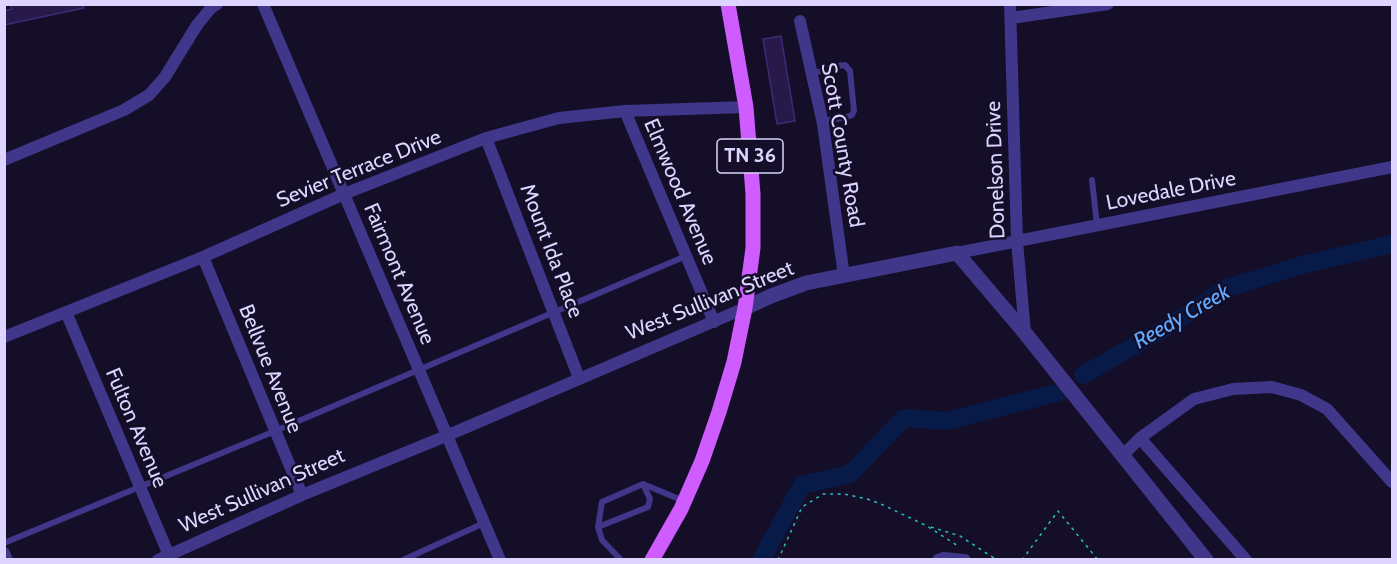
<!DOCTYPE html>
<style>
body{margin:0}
#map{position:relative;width:1397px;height:564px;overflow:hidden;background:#140e28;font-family:Cabin,sans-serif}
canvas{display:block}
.frame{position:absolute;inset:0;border:6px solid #ddd5ff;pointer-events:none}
</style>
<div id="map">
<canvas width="1397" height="564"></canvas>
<div class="frame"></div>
</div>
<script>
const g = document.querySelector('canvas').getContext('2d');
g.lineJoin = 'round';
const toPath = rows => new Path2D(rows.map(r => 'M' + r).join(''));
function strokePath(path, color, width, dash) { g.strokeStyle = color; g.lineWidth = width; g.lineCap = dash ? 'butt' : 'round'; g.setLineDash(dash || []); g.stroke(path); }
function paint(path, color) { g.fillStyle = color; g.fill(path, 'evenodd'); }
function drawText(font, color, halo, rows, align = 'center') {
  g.font = font + ' Cabin,sans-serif'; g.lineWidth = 5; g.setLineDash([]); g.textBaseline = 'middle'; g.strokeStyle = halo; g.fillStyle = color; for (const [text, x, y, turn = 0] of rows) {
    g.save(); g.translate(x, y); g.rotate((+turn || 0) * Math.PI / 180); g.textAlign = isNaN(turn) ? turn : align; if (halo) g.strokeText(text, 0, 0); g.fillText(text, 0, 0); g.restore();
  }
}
strokePath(toPath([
 [1083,375,1162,330,1227,288,1302,265,1392,244],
 [761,560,802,485,850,474,904,418,947,421,1060,392]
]), '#071a48', 18);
const building = toPath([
 [10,4,83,4,84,8,4,25,4,11,12,9,10,4],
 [781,36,795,121,777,124,763,39,781,36]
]);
paint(building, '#27194a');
strokePath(building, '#3f2a77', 1.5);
strokePath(toPath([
 [931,527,960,536,997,560],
 [778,560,802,507,823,494,844,494,867,499,881,504,927,526,955,544,957,547],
 [1022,560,1058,511,1098,560]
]), '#28bec0', 1.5, [3, 4.5]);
strokePath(toPath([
 [811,74,837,66,845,65,850,71,854,111,852,115,847,117,823,121],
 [1092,180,1097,225],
 [598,527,648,507,650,499,643,484],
 [4,543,275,431,686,256],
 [403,560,484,523],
 [621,560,602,540,598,527,602,502,643,484,684,501]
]), '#40368a', 6);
strokePath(toPath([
 [263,4,500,560],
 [1010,4,1017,241,1025,333],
 [1011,18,1108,4],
 [800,21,823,124,844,276],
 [625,111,714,322],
 [486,138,579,378],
 [4,160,124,110,149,95,165,77,197,25,211,8,217,4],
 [957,253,1392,167],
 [203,257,302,495],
 [66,312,171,560],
 [4,337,203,257,344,194,486,138,559,118,625,111,746,107],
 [1140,438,1246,560],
 [1123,455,1140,438,1194,399,1233,389,1272,387,1301,395,1327,409,1392,482],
 [4,553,7,560],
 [158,560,302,495,446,436,745,308],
 [938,560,943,558,965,560]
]), '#40368a', 12);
strokePath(toPath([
 [745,308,771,296,806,283,957,253,1025,333,1206,560]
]), '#40368a', 15);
strokePath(toPath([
 [652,560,681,509,702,461,719,412,734,362,745,308,753,248,753,194,746,107,728,4]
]), '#ce5cff', 15);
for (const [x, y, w] of [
 [750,156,66]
]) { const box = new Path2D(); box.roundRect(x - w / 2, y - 17, w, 34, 4.5); g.fillStyle = '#140e28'; g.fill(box); strokePath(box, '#ddd5ff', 1.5); }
drawText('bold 20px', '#ddd5ff', null, [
 ["TN 36",750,156]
]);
drawText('21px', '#ddd5ff', '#140e28', [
 ["Scott County Road",842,145,80],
 ["Sevier Terrace Drive",359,169,-22],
 ["Donelson Drive",996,170,-92],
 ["Lovedale Drive",1171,191,-11],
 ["Elmwood Avenue",680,192,67],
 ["Mount Ida Place",551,251,69],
 ["Fairmont Avenue",399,274,67],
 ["West Sullivan Street",710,301,-22],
 ["Bellvue Avenue",270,369,68],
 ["Fulton Avenue",136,428,67],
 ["West Sullivan Street",262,491,-24]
]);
drawText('italic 22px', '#63abff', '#140e28', [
 ["Reedy Creek",1182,317,-30]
]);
</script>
